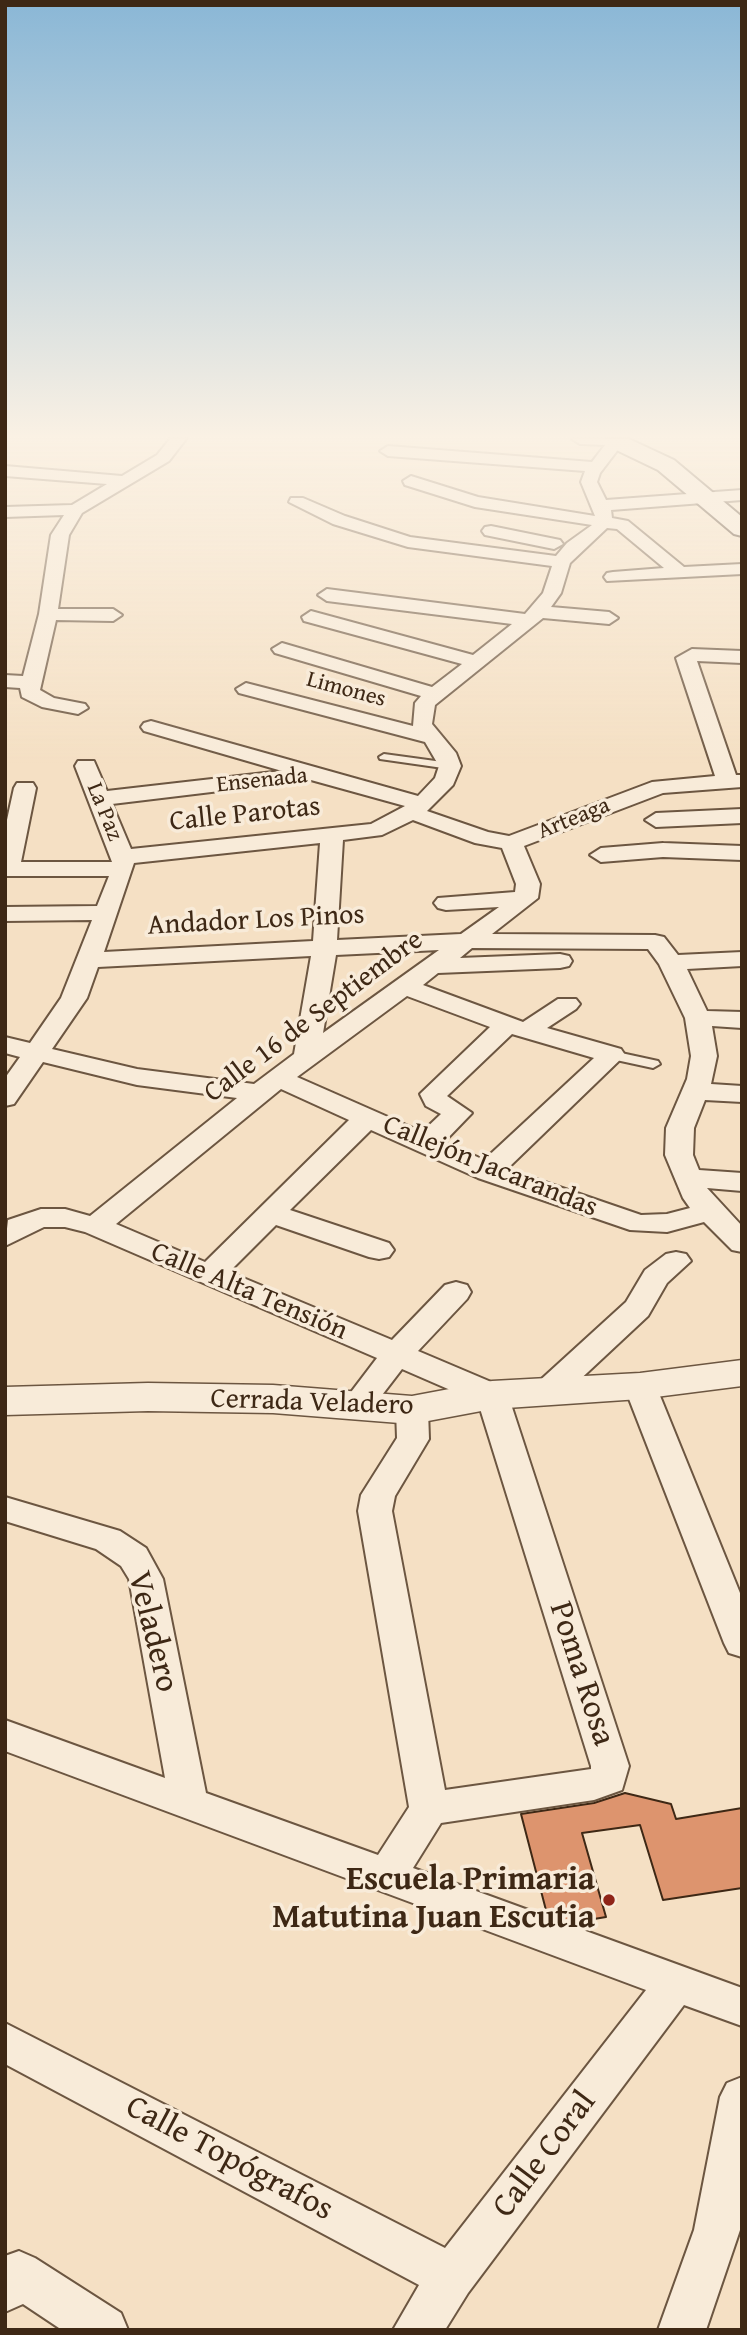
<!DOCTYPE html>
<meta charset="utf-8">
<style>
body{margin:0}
#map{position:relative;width:747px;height:2335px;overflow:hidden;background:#f5e0c4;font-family:"Gentium Book Plus",serif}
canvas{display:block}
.frame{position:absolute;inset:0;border:7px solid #3e2815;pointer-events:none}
</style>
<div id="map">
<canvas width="747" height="2335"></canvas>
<div class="frame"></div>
</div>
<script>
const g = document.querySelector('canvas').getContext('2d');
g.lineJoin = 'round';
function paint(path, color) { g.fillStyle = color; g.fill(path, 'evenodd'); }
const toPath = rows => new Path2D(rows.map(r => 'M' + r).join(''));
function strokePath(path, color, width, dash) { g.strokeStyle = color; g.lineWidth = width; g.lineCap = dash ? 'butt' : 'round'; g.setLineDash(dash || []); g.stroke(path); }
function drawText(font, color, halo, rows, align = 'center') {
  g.font = font + ' "Gentium Book Plus",serif'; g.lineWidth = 7; g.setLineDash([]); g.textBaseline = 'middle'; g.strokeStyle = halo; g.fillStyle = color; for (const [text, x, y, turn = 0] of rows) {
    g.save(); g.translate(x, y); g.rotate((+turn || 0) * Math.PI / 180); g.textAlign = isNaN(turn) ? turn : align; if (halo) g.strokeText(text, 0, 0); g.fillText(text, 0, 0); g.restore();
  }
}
const building = toPath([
 [625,1793,671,1804,676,1819,742,1808,742,1888,663,1900,640,1825,582,1833,606,1917,570,1923,547,1914,521,1814,594,1803,625,1793]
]);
paint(building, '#dd946e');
strokePath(building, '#3e2815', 2);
const service = toPath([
 [384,754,450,763,455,766,450,769,380,759,379,757,384,754],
 [612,1051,658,1061,660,1064,653,1068,607,1058,605,1055,607,1052,612,1051]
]);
const minor = toPath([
 [170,439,186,439,169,461,82,513,69,535,58,609,113,609,122,615,113,621,56,620,40,690,54,698,85,704,88,708,78,714,42,707,22,697,20,688,5,687,5,675,23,676,39,614,51,535,64,515,5,517,5,507,72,505,107,484,5,476,5,466,122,476,157,455,170,439],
 [572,439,626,439,600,473,597,482,606,500,742,490,742,500,611,510,612,518,628,521,684,567,742,564,742,574,607,581,604,577,607,573,613,572,664,568,617,529,607,528,570,563,561,593,551,607,609,612,618,618,609,624,543,618,435,705,432,724,456,753,461,766,453,785,427,811,488,832,509,836,652,782,715,776,676,658,692,649,742,651,742,663,697,661,736,775,742,775,742,787,663,793,524,846,540,884,538,898,492,934,655,935,664,937,678,955,742,952,742,966,687,969,707,1011,742,1012,742,1028,712,1026,717,1056,711,1084,742,1086,742,1102,705,1100,694,1128,693,1155,699,1170,742,1173,742,1191,707,1188,742,1226,742,1252,732,1250,704,1222,667,1232,630,1230,478,1178,371,1130,290,1210,389,1243,394,1250,389,1257,379,1259,369,1257,276,1225,229,1272,392,1340,445,1285,456,1282,467,1285,471,1292,467,1299,418,1351,503,1387,508,1395,629,1766,622,1790,594,1800,441,1823,413,1868,742,1988,742,2026,684,2005,468,2293,445,2330,393,2330,419,2285,5,2064,5,2023,445,2248,646,1990,5,1751,5,1720,165,1778,129,1579,121,1566,96,1549,5,1521,5,1497,120,1531,146,1548,163,1579,206,1793,378,1855,409,1807,358,1511,361,1495,397,1438,396,1410,401,1402,412,1399,423,1402,428,1410,429,1439,395,1496,392,1511,445,1790,591,1769,591,1766,478,1402,402,1369,369,1412,358,1415,347,1412,342,1404,377,1358,85,1232,65,1227,44,1227,5,1246,8,1220,41,1209,65,1209,90,1216,237,1098,137,1085,43,1062,14,1104,5,1106,5,1078,20,1057,5,1053,5,1037,30,1043,61,998,92,920,5,921,5,907,97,906,109,876,5,876,5,829,14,788,17,783,33,783,36,788,21,862,112,862,75,766,78,761,94,761,107,791,282,771,144,731,141,727,144,723,151,721,418,796,435,778,439,766,425,742,239,693,236,689,246,683,413,726,415,703,421,696,275,653,272,649,282,643,432,687,462,664,304,621,302,617,311,611,473,655,512,624,327,601,318,595,327,589,525,614,543,593,552,566,408,547,333,524,289,502,291,498,303,498,345,516,410,537,556,556,567,543,592,525,475,507,405,485,403,481,411,476,478,497,595,516,581,482,585,471,388,456,380,451,388,446,592,462,605,445,580,444,572,439],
 [311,780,405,806,371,824,131,849,112,804,311,780],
 [413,820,475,843,502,848,516,884,515,892,438,898,434,903,438,908,446,910,499,907,461,934,337,940,343,840,382,835,413,820],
 [320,843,313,941,104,952,134,863,320,843],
 [472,948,648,949,659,964,685,1018,691,1056,687,1079,666,1128,665,1155,683,1198,690,1208,667,1214,641,1215,507,1169,625,1055,621,1049,547,1028,576,1009,580,1004,576,999,558,999,523,1022,423,985,438,973,560,968,569,966,572,961,569,956,560,954,460,958,472,948],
 [439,950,323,1033,336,955,439,950],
 [311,956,294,1054,254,1084,137,1069,52,1049,87,998,98,967,311,956],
 [407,996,490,1027,420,1094,426,1106,441,1114,422,1132,297,1077,407,996],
 [512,1034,594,1058,484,1160,444,1142,472,1113,447,1096,512,1034],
 [281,1089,349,1120,205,1262,116,1224,281,1089],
 [491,526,560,540,563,544,554,549,485,535,482,531,485,527,491,526],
 [742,809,742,823,656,827,645,820,656,813,742,809],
 [663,843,742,846,742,860,663,857,601,862,590,855,601,848,663,843],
 [676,1252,686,1254,691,1261,667,1283,648,1316,558,1400,547,1403,536,1400,531,1392,536,1384,626,1302,645,1270,666,1254,676,1252],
 [640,1375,651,1378,656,1386,742,1598,742,1657,729,1653,724,1643,624,1386,629,1378,640,1375],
 [742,2077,740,2230,706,2330,658,2330,694,2230,720,2097,727,2083,742,2077],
 [19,2251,35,2258,121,2313,128,2330,62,2330,23,2304,5,2312,5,2256,19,2251]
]);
const tertiary = toPath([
 [742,1360,742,1386,640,1399,492,1409,412,1424,273,1413,148,1411,5,1415,5,1387,148,1383,273,1385,412,1396,492,1381,640,1373,742,1360]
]);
const secondary = toPath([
 [607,439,629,439,674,460,742,517,742,536,734,534,658,470,608,446,607,439]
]);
strokePath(service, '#6c5641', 4);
strokePath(minor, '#6c5641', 4);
strokePath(tertiary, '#6c5641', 3);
strokePath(secondary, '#3e2815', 4);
paint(service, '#f8ebd9');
paint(minor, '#f8ebd9');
paint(tertiary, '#f8ebd9');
paint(secondary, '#f8ebd9');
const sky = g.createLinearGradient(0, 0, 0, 766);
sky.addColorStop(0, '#8ab7d6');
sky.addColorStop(0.57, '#faf1e4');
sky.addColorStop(1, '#faf1e400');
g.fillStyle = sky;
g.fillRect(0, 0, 747, 766);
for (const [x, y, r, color] of [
 [609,1900,7,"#8f2418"]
]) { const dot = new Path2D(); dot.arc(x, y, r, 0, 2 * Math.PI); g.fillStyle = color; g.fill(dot); strokePath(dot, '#f8ebd9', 2.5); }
drawText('23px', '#3e2815', '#f8ebd9', [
 ["Limones",346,690,15],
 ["Ensenada",262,781,-6],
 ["La Paz",104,812,68],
 ["Arteaga",574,819,-22]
]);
drawText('28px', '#3e2815', '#f8ebd9', [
 ["Calle Parotas",245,815,-6],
 ["Andador Los Pinos",256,921,-3],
 ["Calle 16 de Septiembre",314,1017,-37],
 ["Callejón Jacarandas",490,1167,22],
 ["Calle Alta Tensión",249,1292,23],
 ["Cerrada Veladero",312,1403,2]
]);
drawText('33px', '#3e2815', '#f8ebd9', [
 ["Veladero",152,1632,76],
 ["Poma Rosa",581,1674,72],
 ["Calle Coral",545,2155,-53],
 ["Calle Topógrafos",229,2159,28]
]);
drawText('bold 33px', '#3e2815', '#f8ebd9', [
 ["Escuela Primaria",595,1881],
 ["Matutina Juan Escutia",595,1919]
], 'right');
</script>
